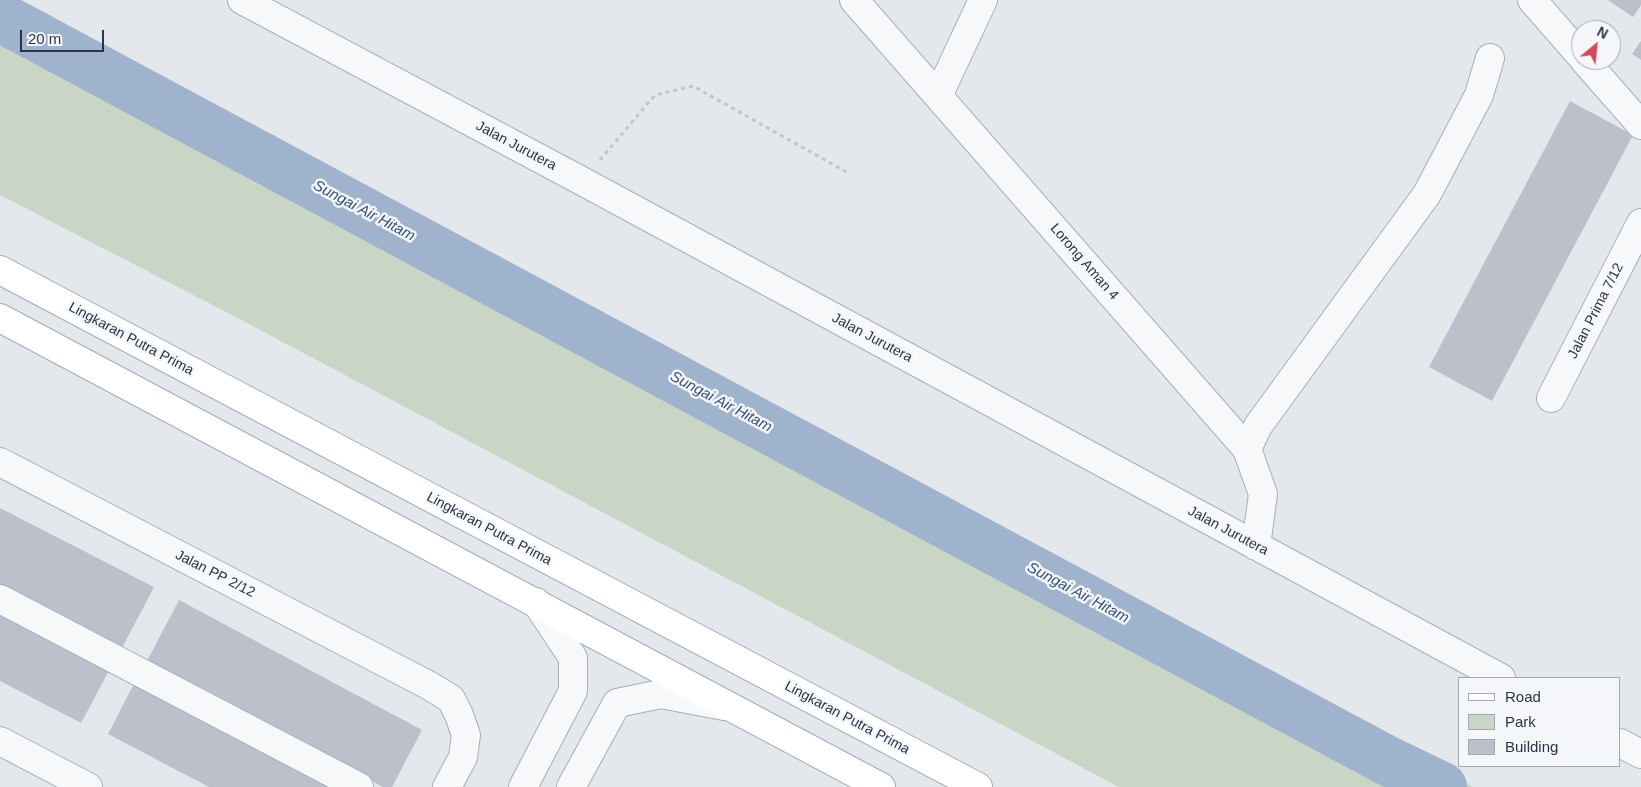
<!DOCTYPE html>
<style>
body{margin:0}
#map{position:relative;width:1641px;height:787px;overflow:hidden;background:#e4e7ec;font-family:Helvetica,sans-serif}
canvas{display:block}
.legend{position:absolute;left:1458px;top:677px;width:162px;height:90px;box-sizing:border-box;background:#f4f6f9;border:1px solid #a4a8b1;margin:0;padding:6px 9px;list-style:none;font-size:15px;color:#2b3445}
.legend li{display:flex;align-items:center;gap:10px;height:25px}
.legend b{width:25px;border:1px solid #a4a8b1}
.north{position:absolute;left:1571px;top:20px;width:50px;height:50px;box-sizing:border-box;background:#f4f6f9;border:1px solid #a4a8b1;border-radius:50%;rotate:28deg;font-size:14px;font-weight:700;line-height:20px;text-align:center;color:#2b3445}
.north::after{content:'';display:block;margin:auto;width:18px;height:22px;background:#d1495b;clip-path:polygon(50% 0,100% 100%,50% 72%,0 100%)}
.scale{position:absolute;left:20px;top:30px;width:84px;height:22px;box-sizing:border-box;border:2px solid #2b3445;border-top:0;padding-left:6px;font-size:15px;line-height:18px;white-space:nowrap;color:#2b3445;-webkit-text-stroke:4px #f4f6f9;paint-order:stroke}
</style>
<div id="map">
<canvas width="1641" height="787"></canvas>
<ul class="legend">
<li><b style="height:6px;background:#fff"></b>Road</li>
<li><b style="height:14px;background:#c9d6c5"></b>Park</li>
<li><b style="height:14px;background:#bbc0ca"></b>Building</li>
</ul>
<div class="north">N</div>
<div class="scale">20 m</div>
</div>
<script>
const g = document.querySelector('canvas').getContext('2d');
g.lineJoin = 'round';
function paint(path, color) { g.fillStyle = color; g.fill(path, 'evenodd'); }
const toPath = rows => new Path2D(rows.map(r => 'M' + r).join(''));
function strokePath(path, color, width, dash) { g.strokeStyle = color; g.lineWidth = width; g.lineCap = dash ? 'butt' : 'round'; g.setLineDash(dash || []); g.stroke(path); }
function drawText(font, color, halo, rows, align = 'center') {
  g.font = font + ' Helvetica,sans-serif'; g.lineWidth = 5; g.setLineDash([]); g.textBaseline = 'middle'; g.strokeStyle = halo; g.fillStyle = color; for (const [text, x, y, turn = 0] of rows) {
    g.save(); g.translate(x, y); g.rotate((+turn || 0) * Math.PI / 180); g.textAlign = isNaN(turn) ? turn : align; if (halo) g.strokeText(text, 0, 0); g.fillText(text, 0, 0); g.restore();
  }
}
paint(toPath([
 [0,3,311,165,1208,642,1473,787,1119,787,232,315,0,195]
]), '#c9d6c5');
strokePath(toPath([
 [0,17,1386,760,1442,787]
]), '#9fb4cc', 50);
paint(toPath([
 [1608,0,1641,0,1641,5,1633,17],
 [1641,41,1641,60,1632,54],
 [1570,101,1633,135,1492,401,1429,367],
 [0,508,154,587,122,648,0,585],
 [179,600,422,730,392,787,383,787,147,661],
 [0,609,111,667,81,723,0,681],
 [136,680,339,787,209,787,108,734]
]), '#bbc0ca');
const minor = toPath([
 [242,0,580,180,1501,678],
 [854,0,1247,449,1263,494,1256,546],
 [1532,0,1581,56],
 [1584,60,1641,125],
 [938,96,983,0],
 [1551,398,1641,223],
 [1247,449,1258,426,1427,194,1479,95,1490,58],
 [0,462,430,686,451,699,459,715,466,735,463,757,447,787],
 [0,599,359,787],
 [0,741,88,787],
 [1620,743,1641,754],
 [523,787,573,691,573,658,536,602],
 [571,787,617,703,661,694,724,706]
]);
const major = toPath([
 [0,270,978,787],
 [0,318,881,787]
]);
strokePath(minor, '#a9aeb7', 30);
strokePath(major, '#a3abb8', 30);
strokePath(toPath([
 [600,160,655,95,693,86,850,174]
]), '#c2c5cb', 3, [4, 4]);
strokePath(minor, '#f7f8fa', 28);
strokePath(major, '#fff', 28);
drawText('14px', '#2b3445', '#f4f6f9', [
 ["Jalan Jurutera",516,146,28],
 ["Lorong Aman 4",1084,262,49],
 ["Jalan Prima 7/12",1596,311,-63],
 ["Jalan Jurutera",872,338,28],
 ["Lingkaran Putra Prima",131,339,28],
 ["Lingkaran Putra Prima",489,529,28],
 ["Jalan Jurutera",1228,531,28],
 ["Jalan PP 2/12",215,574,27],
 ["Lingkaran Putra Prima",847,718,28]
]);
drawText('italic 15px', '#34527a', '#f4f6f9', [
 ["Sungai Air Hitam",364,211,28],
 ["Sungai Air Hitam",721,402,28],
 ["Sungai Air Hitam",1078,593,28]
]);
</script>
